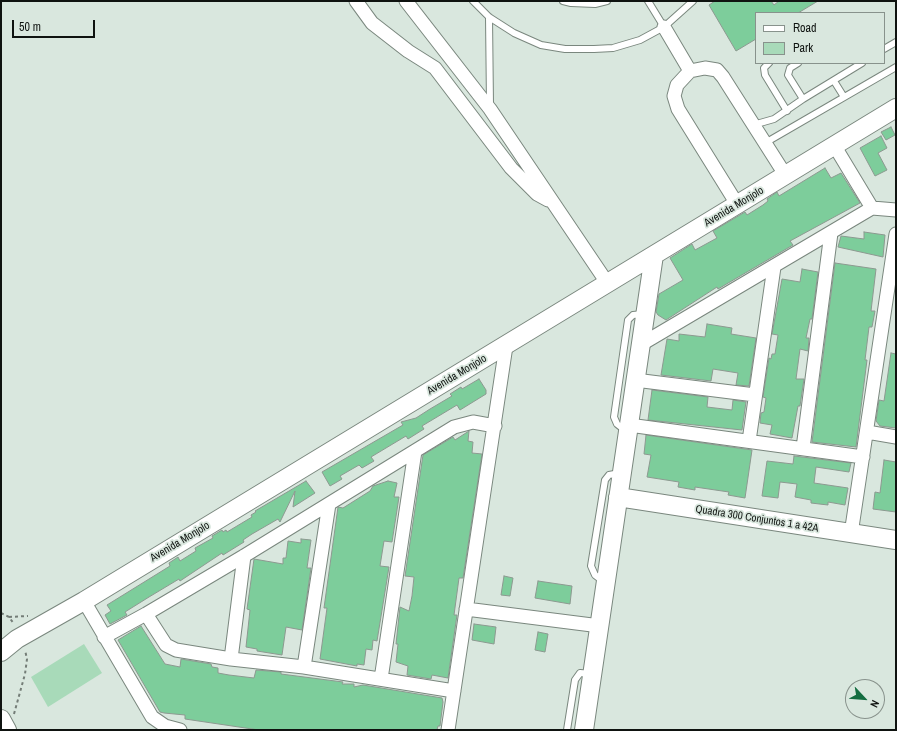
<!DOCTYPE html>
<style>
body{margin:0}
#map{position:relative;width:897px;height:731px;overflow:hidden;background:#d9e7de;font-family:"Archivo Narrow",sans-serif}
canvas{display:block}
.frame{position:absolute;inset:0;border:2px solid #0f1310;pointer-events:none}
.legend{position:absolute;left:755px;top:12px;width:130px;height:52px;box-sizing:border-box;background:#d9e7de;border:1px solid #88928c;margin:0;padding:5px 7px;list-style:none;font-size:12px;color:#0f1310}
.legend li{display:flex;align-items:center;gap:8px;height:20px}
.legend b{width:20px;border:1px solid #88928c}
.north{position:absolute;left:845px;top:679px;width:40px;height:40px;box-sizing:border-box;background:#d9e7de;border:1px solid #88928c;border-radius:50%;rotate:116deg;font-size:11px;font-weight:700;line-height:16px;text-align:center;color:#0f1310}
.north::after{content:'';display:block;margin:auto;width:14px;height:18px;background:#146d41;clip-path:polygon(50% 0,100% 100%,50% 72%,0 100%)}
.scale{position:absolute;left:12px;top:20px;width:83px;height:18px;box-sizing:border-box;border:2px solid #0f1310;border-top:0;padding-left:5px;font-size:12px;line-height:14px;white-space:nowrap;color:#0f1310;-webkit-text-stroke:3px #d9e7de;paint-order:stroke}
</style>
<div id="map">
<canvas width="897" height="731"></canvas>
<div class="frame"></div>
<ul class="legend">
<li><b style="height:5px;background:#fff"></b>Road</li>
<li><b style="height:11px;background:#a8dab9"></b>Park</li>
</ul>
<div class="north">N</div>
<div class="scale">50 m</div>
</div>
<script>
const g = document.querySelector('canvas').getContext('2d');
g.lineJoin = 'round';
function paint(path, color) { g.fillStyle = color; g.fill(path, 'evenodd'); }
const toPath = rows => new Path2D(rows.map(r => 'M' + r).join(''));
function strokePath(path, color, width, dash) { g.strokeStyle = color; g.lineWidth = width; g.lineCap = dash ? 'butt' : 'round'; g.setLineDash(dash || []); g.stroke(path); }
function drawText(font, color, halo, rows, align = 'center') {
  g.font = font + ' "Archivo Narrow",sans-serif'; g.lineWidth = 3.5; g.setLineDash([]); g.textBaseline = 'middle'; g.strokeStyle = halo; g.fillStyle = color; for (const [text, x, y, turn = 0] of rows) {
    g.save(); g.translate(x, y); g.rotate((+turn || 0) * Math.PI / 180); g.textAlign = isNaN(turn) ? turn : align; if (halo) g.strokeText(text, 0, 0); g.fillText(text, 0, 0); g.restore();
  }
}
paint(toPath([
 [84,644,102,673,48,707,31,677]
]), '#a8dab9');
const building = toPath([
 [715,1,771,1,774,5,779,1,818,1,798,13,756,13,756,39,736,51,709,5,715,1],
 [891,127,895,135,886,140,881,132,891,127],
 [881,136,887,148,878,153,887,170,875,176,860,148,881,136],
 [825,168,831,178,841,173,860,203,790,241,793,245,718,289,717,287,666,320,658,315,656,312,659,294,683,280,670,258,692,244,695,250,717,238,713,231,745,212,747,215,763,205,768,201,767,199,777,192,779,196,825,168],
 [864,232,885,235,883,257,838,247,841,236,864,239,864,232],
 [835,263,876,269,871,311,875,311,872,327,869,327,865,360,867,360,856,447,812,442,835,263],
 [802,269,818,272,812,319,810,319,806,338,809,338,808,351,800,349,796,379,804,379,800,406,798,406,792,438,770,434,772,425,760,423,761,413,764,412,766,398,763,397,769,358,771,359,772,354,775,354,778,335,772,334,782,279,800,282,802,269],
 [707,324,732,328,731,334,756,338,749,386,736,385,738,373,713,369,711,381,661,375,667,339,679,341,679,334,705,337,707,324],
 [891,353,896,354,896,428,880,426,876,421,879,400,884,401,891,353],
 [479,379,486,390,486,394,460,410,457,405,422,426,424,429,408,439,406,436,371,457,374,461,362,468,359,465,340,476,342,479,330,486,322,472,403,425,401,422,416,418,430,409,452,396,450,394,461,387,462,389,479,379],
 [652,390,708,397,707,407,732,410,733,400,746,402,742,430,648,420,652,390],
 [469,431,468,441,473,442,472,453,482,454,463,578,459,578,454,615,457,615,448,678,432,675,431,679,407,675,408,666,396,662,398,644,396,644,400,607,409,611,412,596,414,577,405,576,423,455,453,437,455,440,469,431],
 [646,435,752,450,745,498,728,495,729,492,695,487,695,490,678,487,679,482,647,477,651,455,644,454,646,435],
 [794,456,851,463,849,472,816,467,814,483,848,488,845,505,828,502,828,505,811,503,811,500,795,497,797,484,780,482,778,498,762,496,767,461,793,464,794,456],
 [884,460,896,462,896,512,873,509,875,492,880,493,884,460],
 [306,481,315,493,293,507,295,491,280,522,278,519,252,534,243,540,244,542,223,555,222,553,180,581,179,579,149,597,125,612,127,615,110,624,105,615,111,611,107,605,170,566,169,563,178,557,180,561,196,551,195,548,213,538,212,536,222,530,223,532,226,530,227,532,252,517,251,515,256,512,255,511,306,481],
 [388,481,397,483,394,497,399,497,392,542,384,541,380,566,389,567,377,641,373,640,372,650,366,649,364,665,357,664,357,666,320,659,327,608,324,608,338,507,343,508,370,491,373,486,388,481],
 [301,539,311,540,307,568,311,568,302,630,286,627,282,655,257,651,257,649,246,647,250,610,247,609,254,559,283,564,283,558,286,558,288,541,301,543,301,539],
 [504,576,513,578,510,596,501,595,504,576],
 [538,581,572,586,570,604,535,598,538,581],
 [474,624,496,627,494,644,472,640,474,624],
 [141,626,165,664,180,667,181,659,211,664,212,667,218,668,218,673,229,675,254,678,256,670,281,672,281,674,343,682,342,684,354,684,354,687,363,685,442,698,443,702,440,726,438,726,437,730,259,730,185,719,185,715,164,713,160,712,118,640,141,626],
 [538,632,548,634,545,652,535,650,538,632]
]);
paint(building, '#7dcd9b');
strokePath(building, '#8c9990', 1);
const lane = toPath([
 [473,1,489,17,514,33,541,45,565,49,594,49,613,48,640,40,664,27,693,1],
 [563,1,571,3,595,4,607,1],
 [648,1,664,27],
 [489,17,490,105],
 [884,49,896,42],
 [769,63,764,68,765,75,787,111],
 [798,63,790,68,788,75,803,99],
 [834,81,844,97],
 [753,125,774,119,803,99,862,63],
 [765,143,896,67],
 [626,431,617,424,614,417,628,320,633,315,643,314],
 [603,581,595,575,591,566,605,480,609,475,620,473],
 [567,730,575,680,580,673,591,674]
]);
const street = toPath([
 [356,1,372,23,408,51,435,68,511,168,537,194,548,200],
 [406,1,490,109,608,284],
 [664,27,690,71],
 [834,145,872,208],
 [737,204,678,109,674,96,677,85,690,71,705,68,717,70,723,77,786,176],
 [640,345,872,208,896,210],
 [635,380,755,395],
 [629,425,863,457],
 [867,432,896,437],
 [749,441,774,267],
 [803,448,831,233],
 [851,534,896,234],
 [84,601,152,717,165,726,180,730],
 [466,609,600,626],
 [146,614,166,645,176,650,231,659,304,667,454,691],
 [104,637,146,614,244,556,454,427,473,422,495,426],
 [231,659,244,556],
 [304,667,329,504],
 [381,679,415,451],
 [448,730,506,346]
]);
const secondary = toPath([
 [618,497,896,540],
 [1,652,17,639,84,601,896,108],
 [1,719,7,730],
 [584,730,654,255]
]);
strokePath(lane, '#7a877e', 8);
strokePath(street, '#7a877e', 15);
strokePath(secondary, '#7a877e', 20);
strokePath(toPath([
 [1,613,9,617,14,624],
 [9,617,28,616],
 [14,714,25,674,27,659,25,650]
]), '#747d77', 2, [3, 3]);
strokePath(lane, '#fff', 6);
strokePath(street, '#fff', 13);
strokePath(secondary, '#fff', 18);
drawText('11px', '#0f1310', '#d9e7de', [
 ["Avenida Monjolo",734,207,-31],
 ["Avenida Monjolo",457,375,-31],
 ["Quadra 300 Conjuntos 1 a 42A",757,519,9],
 ["Avenida Monjolo",180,542,-31]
]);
</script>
